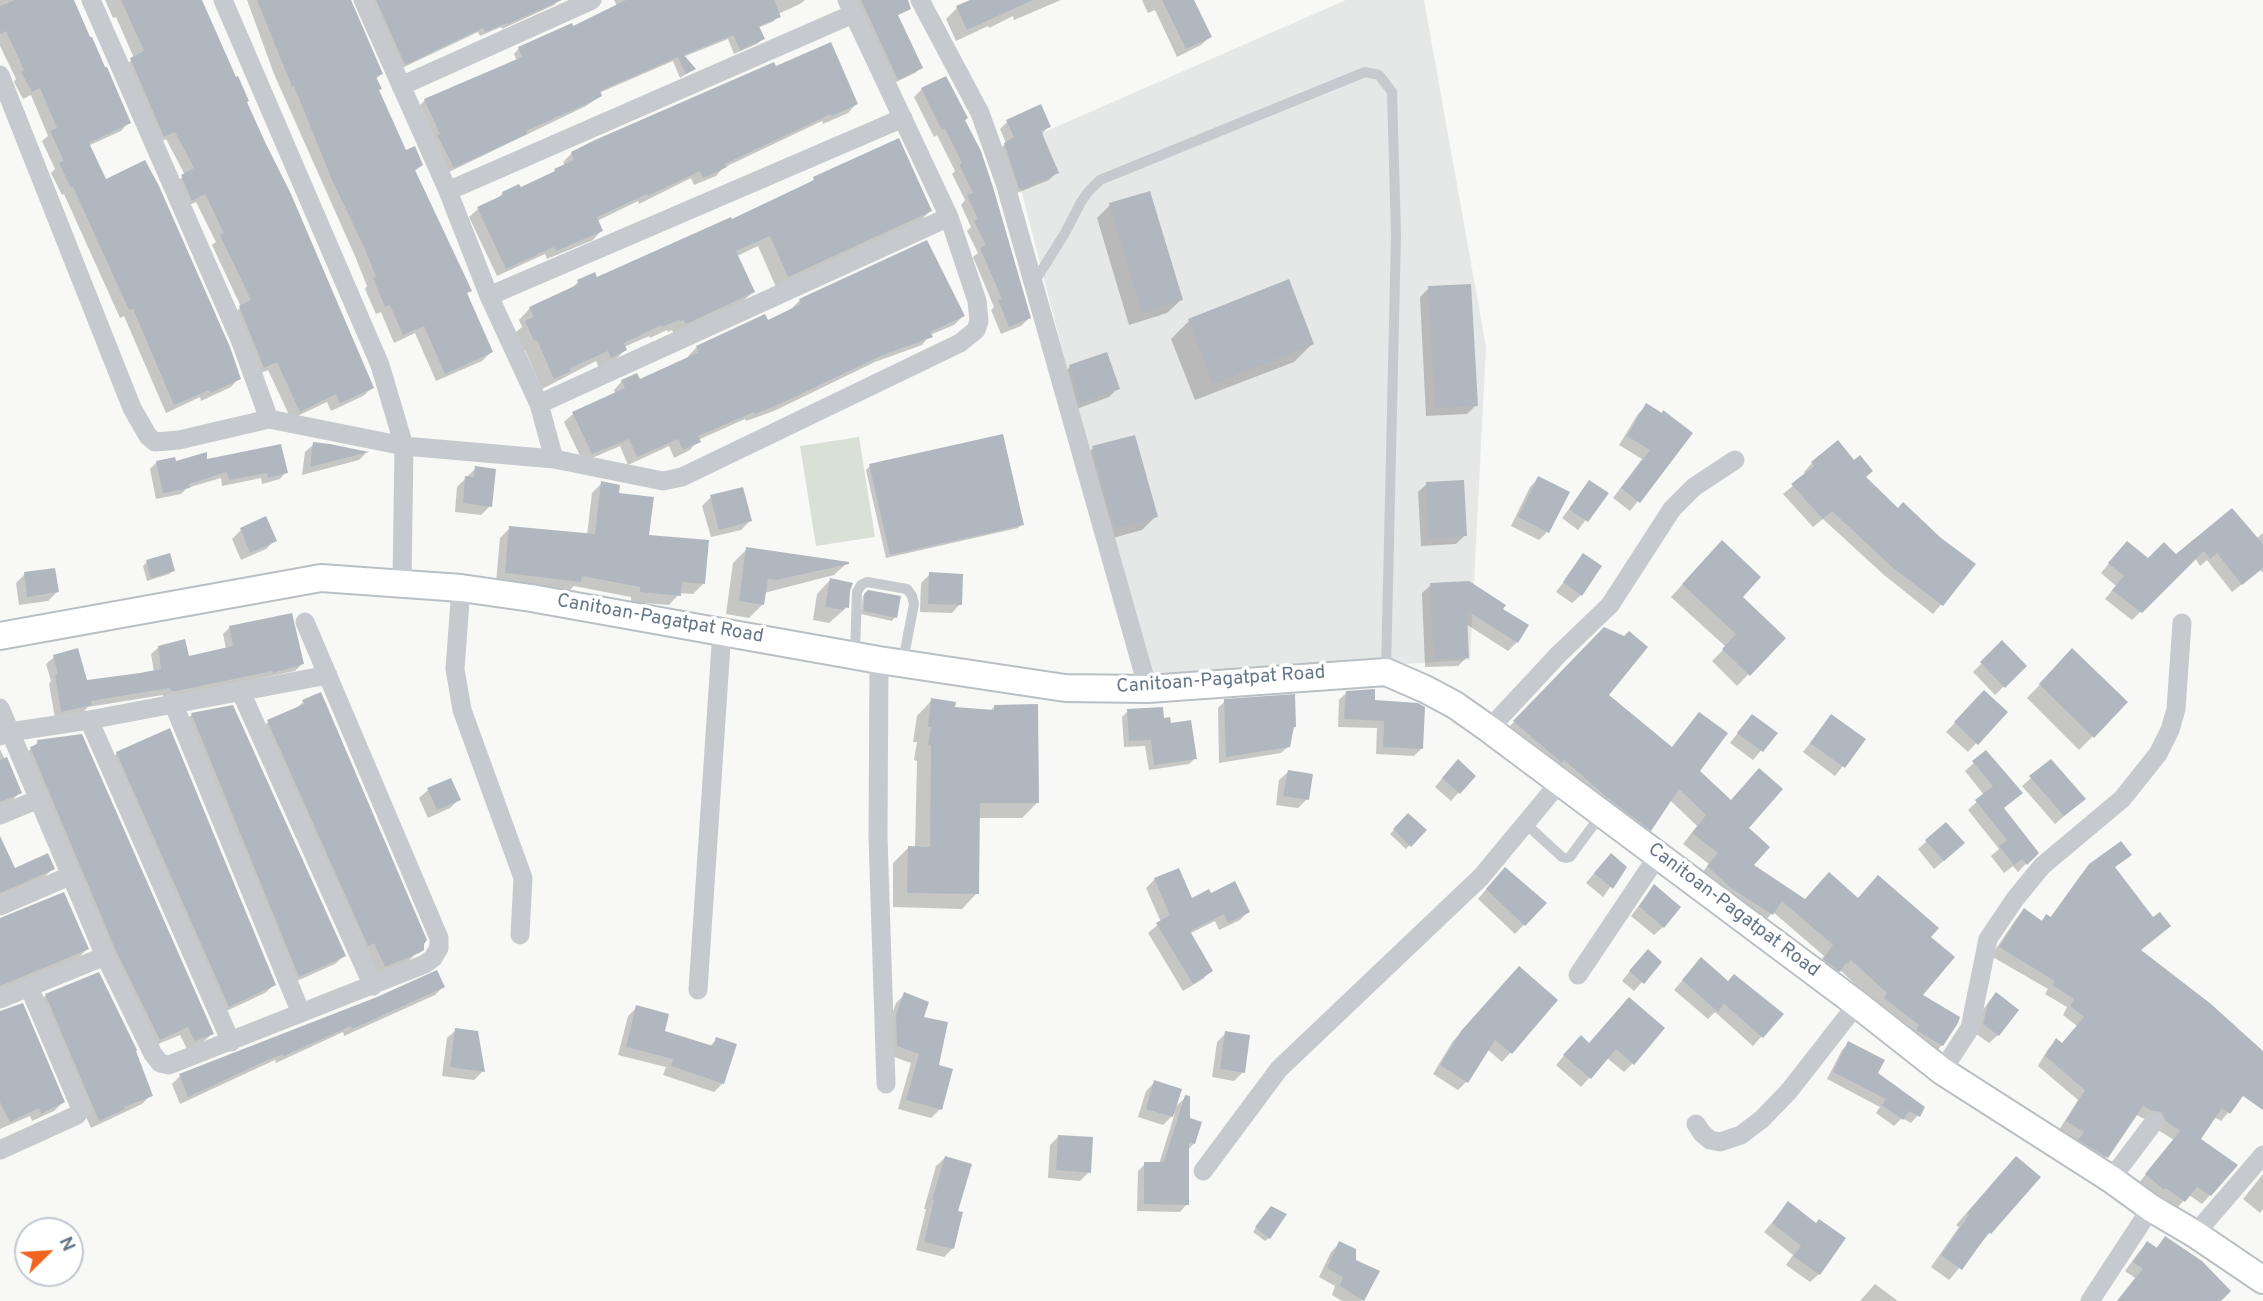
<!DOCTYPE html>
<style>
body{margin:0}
#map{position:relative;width:2263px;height:1301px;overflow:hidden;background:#f8f9f6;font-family:Overpass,sans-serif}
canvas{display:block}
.north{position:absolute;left:14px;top:1217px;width:70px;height:70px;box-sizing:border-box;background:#fff;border:2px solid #c2c8d0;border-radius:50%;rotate:66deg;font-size:19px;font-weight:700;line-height:28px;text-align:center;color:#667689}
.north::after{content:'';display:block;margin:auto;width:24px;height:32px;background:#ee6420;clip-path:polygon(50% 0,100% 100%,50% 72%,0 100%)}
</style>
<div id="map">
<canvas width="2263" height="1301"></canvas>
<div class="north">N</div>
</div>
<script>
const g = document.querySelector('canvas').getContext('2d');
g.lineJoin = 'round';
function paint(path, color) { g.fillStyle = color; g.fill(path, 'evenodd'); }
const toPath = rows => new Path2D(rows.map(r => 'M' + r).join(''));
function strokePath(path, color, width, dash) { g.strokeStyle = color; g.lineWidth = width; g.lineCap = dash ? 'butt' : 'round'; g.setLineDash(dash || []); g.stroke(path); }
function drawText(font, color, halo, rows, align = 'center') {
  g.font = font + ' Overpass,sans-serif'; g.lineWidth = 7; g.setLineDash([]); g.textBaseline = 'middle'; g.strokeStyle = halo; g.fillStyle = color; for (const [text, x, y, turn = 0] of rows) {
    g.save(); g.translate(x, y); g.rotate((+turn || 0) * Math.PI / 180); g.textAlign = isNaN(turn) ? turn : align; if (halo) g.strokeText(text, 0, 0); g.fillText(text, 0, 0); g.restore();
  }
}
paint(toPath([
 [1346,0,1424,0,1486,347,1470,660,1147,679,1010,147]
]), '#e6e8e7');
paint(toPath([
 [859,437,875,537,816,546,800,446]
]), '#d9e1d7');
paint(toPath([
 [0,0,73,0,129,122,121,131,88,146,106,182,239,378,231,387,201,401,200,397,166,413,124,316,120,318,64,194,62,195,51,173,55,169,42,141,48,136,31,95,23,99,14,82,16,79,0,46],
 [105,0,200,0,372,388,363,396,331,411,327,402,291,419,268,370,255,376,231,316,241,307,212,245,216,242,196,202,183,208,173,185,185,175,166,139,156,144,122,68,134,58,116,17,113,18],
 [247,0,340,0,381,74,375,80,378,90,406,153,421,165,414,172,469,291,465,295,491,352,482,361,436,381,415,333,394,343,381,312,376,314,365,289,367,286,355,256,274,74],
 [372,0,559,0,554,5,502,29,501,27,480,36,478,32,400,69],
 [614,0,805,0,800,4,778,14,774,21,758,28,763,39,757,44,734,54,728,39,683,57,694,69,680,78,673,61,599,93,600,96,586,106,449,172,420,105,425,100,517,61,514,54,519,48,572,28,617,6],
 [853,0,896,0,902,12,897,16,921,68,915,73,892,84],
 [972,0,1061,0,1014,20,1013,16,989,28,988,26,956,41,946,19,957,8],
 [1142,0,1192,0,1210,37,1201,45,1177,57,1155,10,1148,13],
 [775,69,856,104,848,113,823,124,822,121,723,168,716,176,694,185,691,178,639,204,638,201,597,221,601,231,593,240,547,259,545,254,497,276,469,217,478,209,496,200,503,193,520,190,550,176,565,166,563,162,572,153],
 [922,89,964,120,1029,318,1021,326,1001,334,991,310,994,307,973,257,978,253,967,231,971,227,961,205,965,200,952,174,955,171,937,135,934,137,914,97],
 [1007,122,1049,126,1041,135,1057,172,1049,180,1012,195,997,152,1006,143,1000,129],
 [814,179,930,211,919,222,776,287,758,246,737,256,753,292,741,303,674,334,672,330,668,332,667,330,650,338,649,336,624,347,625,350,614,361,599,368,596,361,542,389,525,350,522,352,514,334,522,327,519,320,530,308,570,290,578,282,597,279,731,221,808,185],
 [1110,205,1181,300,1167,313,1129,325,1097,218],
 [1429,288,1476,405,1467,414,1426,416,1420,297],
 [800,300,963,316,954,325,930,335,922,345,875,362,774,411,746,421,745,419,698,440,690,450,674,458,669,446,628,465,620,446,583,462,564,422,573,414,615,394,614,390,622,381,639,381,689,358,688,356,697,347,767,322,791,309],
 [1189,321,1312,344,1294,362,1195,400,1171,339],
 [1070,367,1118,388,1109,397,1071,411,1061,375],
 [1646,406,1691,434,1630,511,1613,498,1642,459,1619,445,1638,414],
 [314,444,366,453,359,460,302,475,305,452],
 [1093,448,1156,516,1142,530,1102,541,1080,461],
 [157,462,206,462,286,472,280,479,262,484,261,478,222,486,221,478,187,488,181,494,156,499,150,469],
 [1812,463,1864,478,1898,510,1974,565,1933,614,1884,575,1823,519,1813,527,1783,494,1806,475,1804,472],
 [870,466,1022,524,1018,528,886,558,866,470],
 [476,468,490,506,481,515,455,512,457,487],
 [1539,478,1548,531,1539,540,1511,526,1530,487],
 [1590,482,1606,493,1578,530,1562,518],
 [602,483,647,536,703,584,693,594,680,593,669,605,631,602,631,597,574,586,569,591,496,582,500,538,510,528,587,535,592,493],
 [1427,484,1465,535,1456,544,1421,546,1418,492],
 [711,497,750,521,741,530,711,537,702,506],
 [266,519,275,540,266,549,241,560,232,539,241,530],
 [2263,533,2263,573,2260,570,2232,592,2207,560,2200,566,2195,558,2132,620,2105,599,2116,586,2101,573,2118,552,2148,561,2256,539],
 [747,549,846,564,834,575,764,593,763,604,749,618,726,614,733,563],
 [1710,554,1740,597,1784,638,1737,686,1712,661,1726,647,1671,597],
 [1584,555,1581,595,1572,603,1556,592],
 [147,562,173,570,169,574,147,581,143,566],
 [25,574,57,592,48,601,19,605,16,583],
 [930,574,960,604,952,613,920,612,921,583],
 [830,580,847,607,829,623,813,620,817,594],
 [1431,585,1501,609,1517,642,1508,651,1466,624,1467,657,1458,666,1425,667,1422,593],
 [867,592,895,617,892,621,861,614,863,596],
 [230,627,302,664,295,671,167,698,164,698,163,695,88,707,83,712,55,718,49,684,51,681,46,664,54,657,86,682,154,672,151,654,159,647,187,658,226,649,223,634],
 [1605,629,1607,695,1671,749,1700,714,1698,771,1746,828,1751,865,1805,901,1857,900,1928,937,1921,996,1942,1045,1932,1056,1840,970,1829,981,1814,970,1824,956,1773,912,1762,924,1698,878,1709,864,1683,844,1697,826,1670,800,1650,830,1640,840,1504,732],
 [2002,643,2025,666,1995,695,1973,672],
 [2072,651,2093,736,2079,750,2027,698],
 [1347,692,1422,748,1414,756,1376,754,1377,728,1338,727,1339,700],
 [1984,693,2005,712,1968,752,1946,732],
 [932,700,953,708,989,712,995,706,1038,802,1022,818,978,818,977,893,962,909,893,907,893,863,908,848,915,848,917,761,914,760,917,742,913,742,917,716],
 [1225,701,1292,729,1289,746,1281,753,1219,763,1218,708],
 [303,702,423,947,403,966,371,979,255,735,268,722,295,710],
 [232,707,344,956,335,964,290,984,183,724,191,715],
 [1128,711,1163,720,1169,725,1195,758,1189,764,1149,770,1145,746,1124,747,1122,717],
 [1831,716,1864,739,1835,776,1803,752],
 [1744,725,1775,734,1753,760,1730,743],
 [38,742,212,1034,203,1042,187,1049,180,1035,151,1047,22,757],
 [0,749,20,792,12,801,0,806],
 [1986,752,2003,809,2037,852,2018,872,2013,866,2004,873,1991,856,1999,849,1968,810,1984,795,1965,771],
 [117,753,274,985,265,993,220,1014,109,762],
 [1449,770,1459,792,1451,801,1435,787],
 [1288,772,1307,799,1298,808,1276,805,1279,780],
 [2031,778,2075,807,2055,824,2022,786],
 [428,790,459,799,450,808,428,818,419,798],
 [1408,815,1424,830,1406,849,1390,834],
 [0,840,14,871,53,869,44,877,0,896],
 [1927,841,1954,852,1934,869,1918,849],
 [2129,855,2114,868,2139,951,2263,1059,2263,1071,2221,1121,2214,1117,2198,1140,2210,1195,2202,1204,2189,1195,2176,1209,2157,1195,2154,1197,2138,1184,2174,1140,2158,1130,2152,1120,2142,1118,2135,1114,2106,1157,2098,1166,2071,1149,2077,1141,2059,1130,2078,1100,2038,1066,2048,1049,2056,1041,2061,1045,2077,1026,2063,1015,2067,1007,2045,994,2048,989,1991,956,2016,919,2024,910,2041,922,2047,916,2050,918,2081,875,2090,866],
 [1602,864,1625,867,1603,897,1586,883],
 [1496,878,1544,903,1515,934,1478,899],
 [1155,879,1191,900,1248,912,1240,920,1219,930,1215,921,1189,934,1211,970,1203,979,1183,991,1148,933,1161,922,1146,888],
 [1654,886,1663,927,1654,935,1631,916],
 [0,919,87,949,78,958,0,990],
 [1639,960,1642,982,1634,991,1622,981],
 [1693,968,1727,983,1781,1014,1753,1046,1715,1012,1708,1019,1674,990],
 [1511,977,1556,1001,1502,1062,1487,1049,1467,1081,1458,1090,1433,1074,1453,1041],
 [443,987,435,995,344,1036,343,1032,276,1063,275,1060,251,1071,180,1104,172,1084,180,1076],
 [905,994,921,1018,937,1067,940,1109,931,1118,898,1109,911,1063,889,1055,888,1025,896,1003],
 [1996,994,1998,1035,1989,1043,1975,1033,1979,1014],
 [46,995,151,1095,142,1104,91,1128,37,1004],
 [637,1007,663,1032,709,1047,717,1039,723,1083,714,1092,663,1075,666,1067,618,1055,628,1016],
 [1620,1008,1632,1064,1624,1072,1607,1058,1581,1087,1556,1065,1572,1046,1589,1045],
 [0,1012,63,1102,54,1111,32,1121,30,1116,0,1129],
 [456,1030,483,1071,474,1080,442,1076,447,1038],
 [1226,1033,1243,1072,1234,1081,1212,1077,1217,1042],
 [1849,1043,1918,1115,1911,1123,1902,1118,1894,1126,1876,1113,1880,1107,1827,1079,1842,1050],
 [1155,1082,1174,1108,1186,1097,1188,1119,1194,1143,1188,1150,1187,1204,1180,1212,1137,1211,1138,1171,1145,1164,1159,1164,1175,1113,1163,1125,1138,1117,1146,1091],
 [1059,1136,1089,1172,1080,1181,1048,1178,1050,1145],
 [945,1158,956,1212,953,1248,944,1257,916,1250,926,1209,924,1209,936,1166],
 [2005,1169,2038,1177,1949,1280,1931,1267,1959,1227,1956,1225],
 [2263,1174,2263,1209,2260,1213,2243,1199],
 [1789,1203,1819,1274,1810,1282,1786,1265,1793,1255,1764,1232],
 [1267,1212,1269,1238,1265,1241,1253,1232],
 [2165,1238,2219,1301,2117,1301,2135,1278,2125,1271,2139,1252,2147,1243,2155,1249],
 [1340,1243,1355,1262,1362,1301,1342,1301,1332,1295,1335,1286,1319,1277,1331,1252],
 [1875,1284,1898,1301,1860,1301]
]), '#0003');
paint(toPath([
 [15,0,74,0,90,37,92,37,105,67,107,67,131,123,89,143,106,179,145,160,159,186,230,347,241,379,210,393,209,390,174,405,133,309,129,310,73,187,71,188,59,163,64,161,50,131,57,128,40,88,32,92,21,72,24,70,6,31,0,34,0,6],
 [121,0,202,0,236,77,238,76,249,101,247,102,265,142,291,194,374,388,340,403,336,394,300,412,277,362,264,368,239,306,251,300,220,235,224,233,205,194,192,201,181,175,194,168,175,132,164,137,130,58,144,51],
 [257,0,351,0,383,74,376,77,382,89,379,90,406,150,415,146,423,165,415,170,472,291,467,293,493,352,445,374,424,326,403,335,390,305,385,307,373,278,376,277,364,247,332,180,294,86,292,87],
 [376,0,562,0,508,24,507,23,485,32,483,28,405,65],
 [626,0,774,0,781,17,759,26,765,39,740,50,733,35,684,55,696,69,686,74,678,57,600,91,602,96,593,101,526,131,527,134,454,168,437,135,440,134,424,99,522,57,518,47,572,23,573,26],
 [861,0,908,0,911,9,898,15,923,68,898,80],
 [970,0,1033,0,967,30,956,6],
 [1162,0,1194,0,1212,37,1186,49],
 [831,42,858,104,832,116,831,114,725,164,727,167,703,178,700,171,648,196,647,194,597,217,603,231,556,251,554,247,506,269,477,207,503,195,502,192,519,184,521,187,555,171,554,169,574,160,571,152,595,140,774,62,776,66],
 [946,76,968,118,965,120,981,151,993,187,1031,318,1009,327,998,300,1002,299,980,248,986,245,974,221,978,219,967,195,973,193,959,164,962,163,945,129,942,130,921,88],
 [1041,104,1051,127,1041,131,1059,173,1019,189,1004,143,1014,137,1006,120],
 [899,138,932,211,788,277,770,236,736,251,755,292,686,324,684,320,680,321,679,320,662,327,661,325,624,343,627,350,611,358,608,351,570,368,571,371,554,379,537,340,534,341,525,321,534,317,529,307,579,284,577,280,595,272,597,277,731,217,732,219,814,180,813,177],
 [1150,191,1183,300,1142,313,1109,203],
 [927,240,965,316,930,332,933,337,885,354,784,402,755,414,754,412,698,436,701,442,683,450,678,439,637,457,629,439,592,454,572,412,625,388,621,380,637,373,640,379,699,352,696,346,765,314,768,320,801,304,799,299],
 [1289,279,1314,344,1213,384,1188,319],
 [1471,284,1478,406,1435,408,1428,286],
 [1107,352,1120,389,1080,403,1069,365],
 [1646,403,1662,413,1663,410,1693,433,1640,503,1621,488,1650,450,1627,436],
 [1003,434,1024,525,890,555,869,464],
 [1135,435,1158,517,1115,528,1092,446],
 [1838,440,1854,460,1860,455,1873,471,1866,477,1898,508,1903,502,1941,538,1976,564,1943,606,1892,567,1832,511,1823,519,1791,484,1814,466,1811,462],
 [313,442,330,444,369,452,310,467],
 [281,444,288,473,268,478,267,473,229,480,227,472,189,484,190,488,163,493,156,461,175,457,176,461,207,452,207,459],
 [475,466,496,469,492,507,463,503,465,476,474,477],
 [1538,476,1570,492,1549,533,1518,517],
 [1464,480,1467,536,1429,538,1426,482],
 [1589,480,1609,493,1588,522,1569,509],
 [601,481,620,485,619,493,654,497,649,535,709,540,705,584,682,582,681,596,640,592,640,587,582,576,581,582,505,573,509,526,595,534],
 [743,487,752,521,719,530,710,495],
 [2232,508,2263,544,2263,568,2242,585,2217,553,2210,559,2204,551,2142,613,2112,590,2124,576,2108,563,2127,541,2148,558,2164,542,2176,554],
 [266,516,277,541,250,553,240,528],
 [1722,540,1761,577,1743,597,1786,638,1750,676,1722,649,1736,634,1682,584],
 [746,547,849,562,849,564,776,580,768,579,764,605,739,601],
 [170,553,175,571,151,578,146,560],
 [1583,553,1602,566,1582,596,1563,582],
 [55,568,59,592,27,597,24,572],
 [929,572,963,574,962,605,928,604],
 [830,578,853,583,850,591,849,608,844,607,844,610,825,607],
 [1469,581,1506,605,1503,609,1529,625,1518,643,1467,611,1469,658,1434,659,1430,583],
 [868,590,901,596,897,618,864,611,864,594],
 [292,613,304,664,273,673,272,671,176,691,171,691,170,688,91,701,92,705,61,712,55,675,58,674,53,655,78,648,87,680,140,673,161,669,158,646,185,639,189,656,233,646,229,626],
 [1604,627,1624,636,1629,631,1648,647,1609,695,1672,747,1699,712,1728,733,1700,771,1731,800,1759,768,1783,789,1749,828,1770,847,1754,865,1805,899,1829,872,1858,898,1878,875,1939,928,1931,937,1955,957,1923,995,1960,1017,1958,1023,1943,1046,1916,1030,1919,1025,1884,998,1887,993,1851,960,1848,964,1846,963,1840,972,1823,959,1833,945,1782,901,1773,915,1732,889,1707,866,1718,853,1692,833,1706,815,1679,789,1651,831,1608,798,1564,760,1562,763,1513,721],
 [2002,640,2027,666,2005,688,1980,662],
 [2072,648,2128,702,2094,738,2039,684],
 [1375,689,1375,700,1418,703,1425,707,1423,749,1383,747,1384,721,1344,719,1346,691],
 [1984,690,2008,712,1978,745,1954,722],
 [321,692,427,940,424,944,424,950,419,953,385,967,374,943,368,946,267,720,304,704,302,700],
 [1295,694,1296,727,1294,727,1290,747,1226,757,1224,699],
 [931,698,956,702,955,707,994,710,994,705,1038,704,1039,803,980,803,979,894,907,893,908,846,930,847,931,746,928,745,931,727,928,727],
 [233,705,346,956,299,977,191,713],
 [1163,707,1164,718,1170,717,1171,723,1191,720,1197,759,1154,765,1151,740,1129,741,1127,709],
 [1752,714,1778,733,1763,752,1737,733],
 [1831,714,1866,739,1845,768,1810,743],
 [170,728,276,985,229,1007,116,752],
 [82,734,214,1034,195,1041,188,1027,160,1040,116,951,30,747,38,744,37,740],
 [1986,750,2023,793,2004,808,2039,853,2027,865,2022,859,2014,865,1999,846,2007,840,1975,800,1993,786,1972,761],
 [7,757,22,793,0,802,0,760],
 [1458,759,1476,776,1460,794,1442,778],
 [2051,759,2086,799,2064,816,2029,776],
 [1288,770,1313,774,1309,800,1283,796],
 [451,778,461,800,437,810,427,788],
 [1408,813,1427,830,1411,847,1393,829],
 [1946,822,1965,843,1944,861,1925,840],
 [0,836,15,868,48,853,55,869,0,893],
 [2121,841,2132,855,2115,867,2153,917,2160,912,2171,926,2141,950,2211,1004,2263,1051,2263,1110,2243,1096,2230,1114,2222,1108,2201,1139,2238,1165,2211,1196,2197,1187,2185,1202,2166,1188,2164,1190,2145,1174,2180,1131,2166,1121,2161,1112,2150,1110,2143,1106,2108,1158,2078,1140,2084,1132,2066,1121,2085,1090,2045,1056,2056,1038,2062,1043,2084,1017,2070,1006,2074,999,2052,985,2055,981,1999,947,2024,908,2042,921,2046,914,2051,917,2089,864],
 [1611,853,1627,867,1613,889,1594,873],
 [1505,867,1547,903,1525,926,1486,889],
 [1179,868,1192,898,1209,889,1211,893,1235,881,1250,912,1228,923,1224,914,1190,931,1213,971,1193,984,1156,923,1170,915,1154,878],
 [1654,884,1681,907,1664,928,1639,906],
 [64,892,89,949,0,986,0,918],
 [1648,949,1662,962,1644,984,1629,971],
 [1701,957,1728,981,1734,974,1784,1014,1763,1038,1724,1004,1718,1012,1682,980],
 [1519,966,1558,1000,1512,1054,1495,1040,1468,1083,1440,1065,1461,1031],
 [437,970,445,987,352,1029,351,1026,284,1056,283,1054,261,1063,188,1097,179,1074,377,997],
 [99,972,137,1050,136,1051,153,1096,124,1107,125,1109,99,1121,45,994],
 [904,992,929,1002,924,1017,948,1022,939,1065,953,1069,942,1110,906,1100,919,1054,897,1046,896,1015],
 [1996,992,2019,1010,1999,1036,1983,1024,1988,1003],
 [1629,997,1665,1028,1634,1065,1616,1049,1591,1079,1563,1055,1581,1035,1589,1043],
 [23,1003,65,1102,41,1114,39,1108,10,1122,0,1102,0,1011],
 [636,1005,669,1014,665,1031,713,1046,716,1037,737,1044,724,1084,671,1066,673,1059,626,1047],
 [455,1028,478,1031,485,1072,450,1067],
 [1225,1031,1250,1035,1245,1073,1220,1069],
 [1848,1041,1885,1060,1878,1073,1925,1107,1920,1117,1909,1111,1903,1120,1882,1105,1886,1099,1833,1072],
 [1154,1080,1182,1089,1173,1117,1146,1109],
 [1185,1095,1190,1096,1190,1118,1202,1122,1195,1144,1189,1142,1189,1205,1144,1204,1144,1162,1164,1162],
 [1058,1135,1093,1137,1091,1173,1056,1170],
 [945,1156,972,1164,958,1211,963,1212,954,1249,924,1242,934,1201,932,1200],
 [2016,1156,2041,1177,1991,1234,1989,1232,1962,1270,1941,1255,1969,1215,1967,1213],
 [1788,1201,1816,1223,1819,1219,1846,1238,1820,1275,1793,1256,1801,1246,1772,1223],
 [1271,1206,1287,1214,1270,1239,1255,1227],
 [2165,1236,2202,1261,2231,1291,2221,1301,2117,1301,2143,1269,2133,1262,2147,1241,2157,1248],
 [1339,1241,1356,1249,1356,1260,1380,1271,1364,1301,1340,1286,1343,1277,1327,1268]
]), '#b0b7be');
const secondary = toPath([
 [0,636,321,578,461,588,531,598,879,660,1065,688,1148,689,1386,672,1425,689,1455,705,1489,729,1857,1004,1942,1071,2111,1179,2151,1208,2195,1234,2263,1280]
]);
strokePath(secondary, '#babfc4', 30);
strokePath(toPath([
 [1035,281,1065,233,1081,202,1088,192,1100,180,1365,72,1379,75,1392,92,1396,235,1386,671],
 [855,654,857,592,861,585,867,582,907,589,912,596,914,604,903,661],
 [1526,824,1562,857,1566,858,1570,857,1600,816]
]), '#c6c9ce', 10);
strokePath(toPath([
 [91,0,241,342,269,419],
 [223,0,380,365,404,446,402,582],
 [363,0,448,191,489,296,539,404,554,459],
 [920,0,980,113,1005,183,1148,689],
 [0,75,132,408,148,436,155,442,179,440,269,419,404,446,554,459,663,481,682,477,960,343,976,330,979,321,977,301,949,217,847,0],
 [401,86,592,0],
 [448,191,853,14],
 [489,296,903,118],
 [539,404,949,217],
 [461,588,455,669,462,710,523,878,520,935],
 [879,660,878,837,886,1084],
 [240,690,373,986],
 [173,703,301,1013],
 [0,708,105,956,153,1054,160,1063,169,1065,425,964,433,958,439,948,439,938,305,622],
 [89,720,231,1042],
 [1489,729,1558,655,1610,605,1672,509,1694,487,1735,460],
 [0,736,10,732,89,720,328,675],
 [0,815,39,799],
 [0,906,72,875],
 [1578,975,1659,854],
 [698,990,722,630],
 [0,999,105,956],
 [1942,1071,1970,1028,1988,939,2015,899,2042,866,2122,799,2158,754,2170,730,2176,709,2182,623],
 [1696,1124,1702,1133,1710,1140,1720,1142,1741,1135,1762,1119,1789,1091,1857,1004],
 [0,1150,77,1115,81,1109,29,987],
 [1203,1171,1279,1069,1481,877,1559,783],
 [2111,1179,2154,1122],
 [2195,1234,2263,1155],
 [2090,1301,2151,1208]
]), '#c6c9ce', 19);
strokePath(secondary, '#fff', 26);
drawText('19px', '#667689', '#fff', [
 ["Canitoan-Pagatpat Road",660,620,10],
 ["Canitoan-Pagatpat Road",1221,681,-4],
 ["Canitoan-Pagatpat Road",1733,911,37]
]);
</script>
